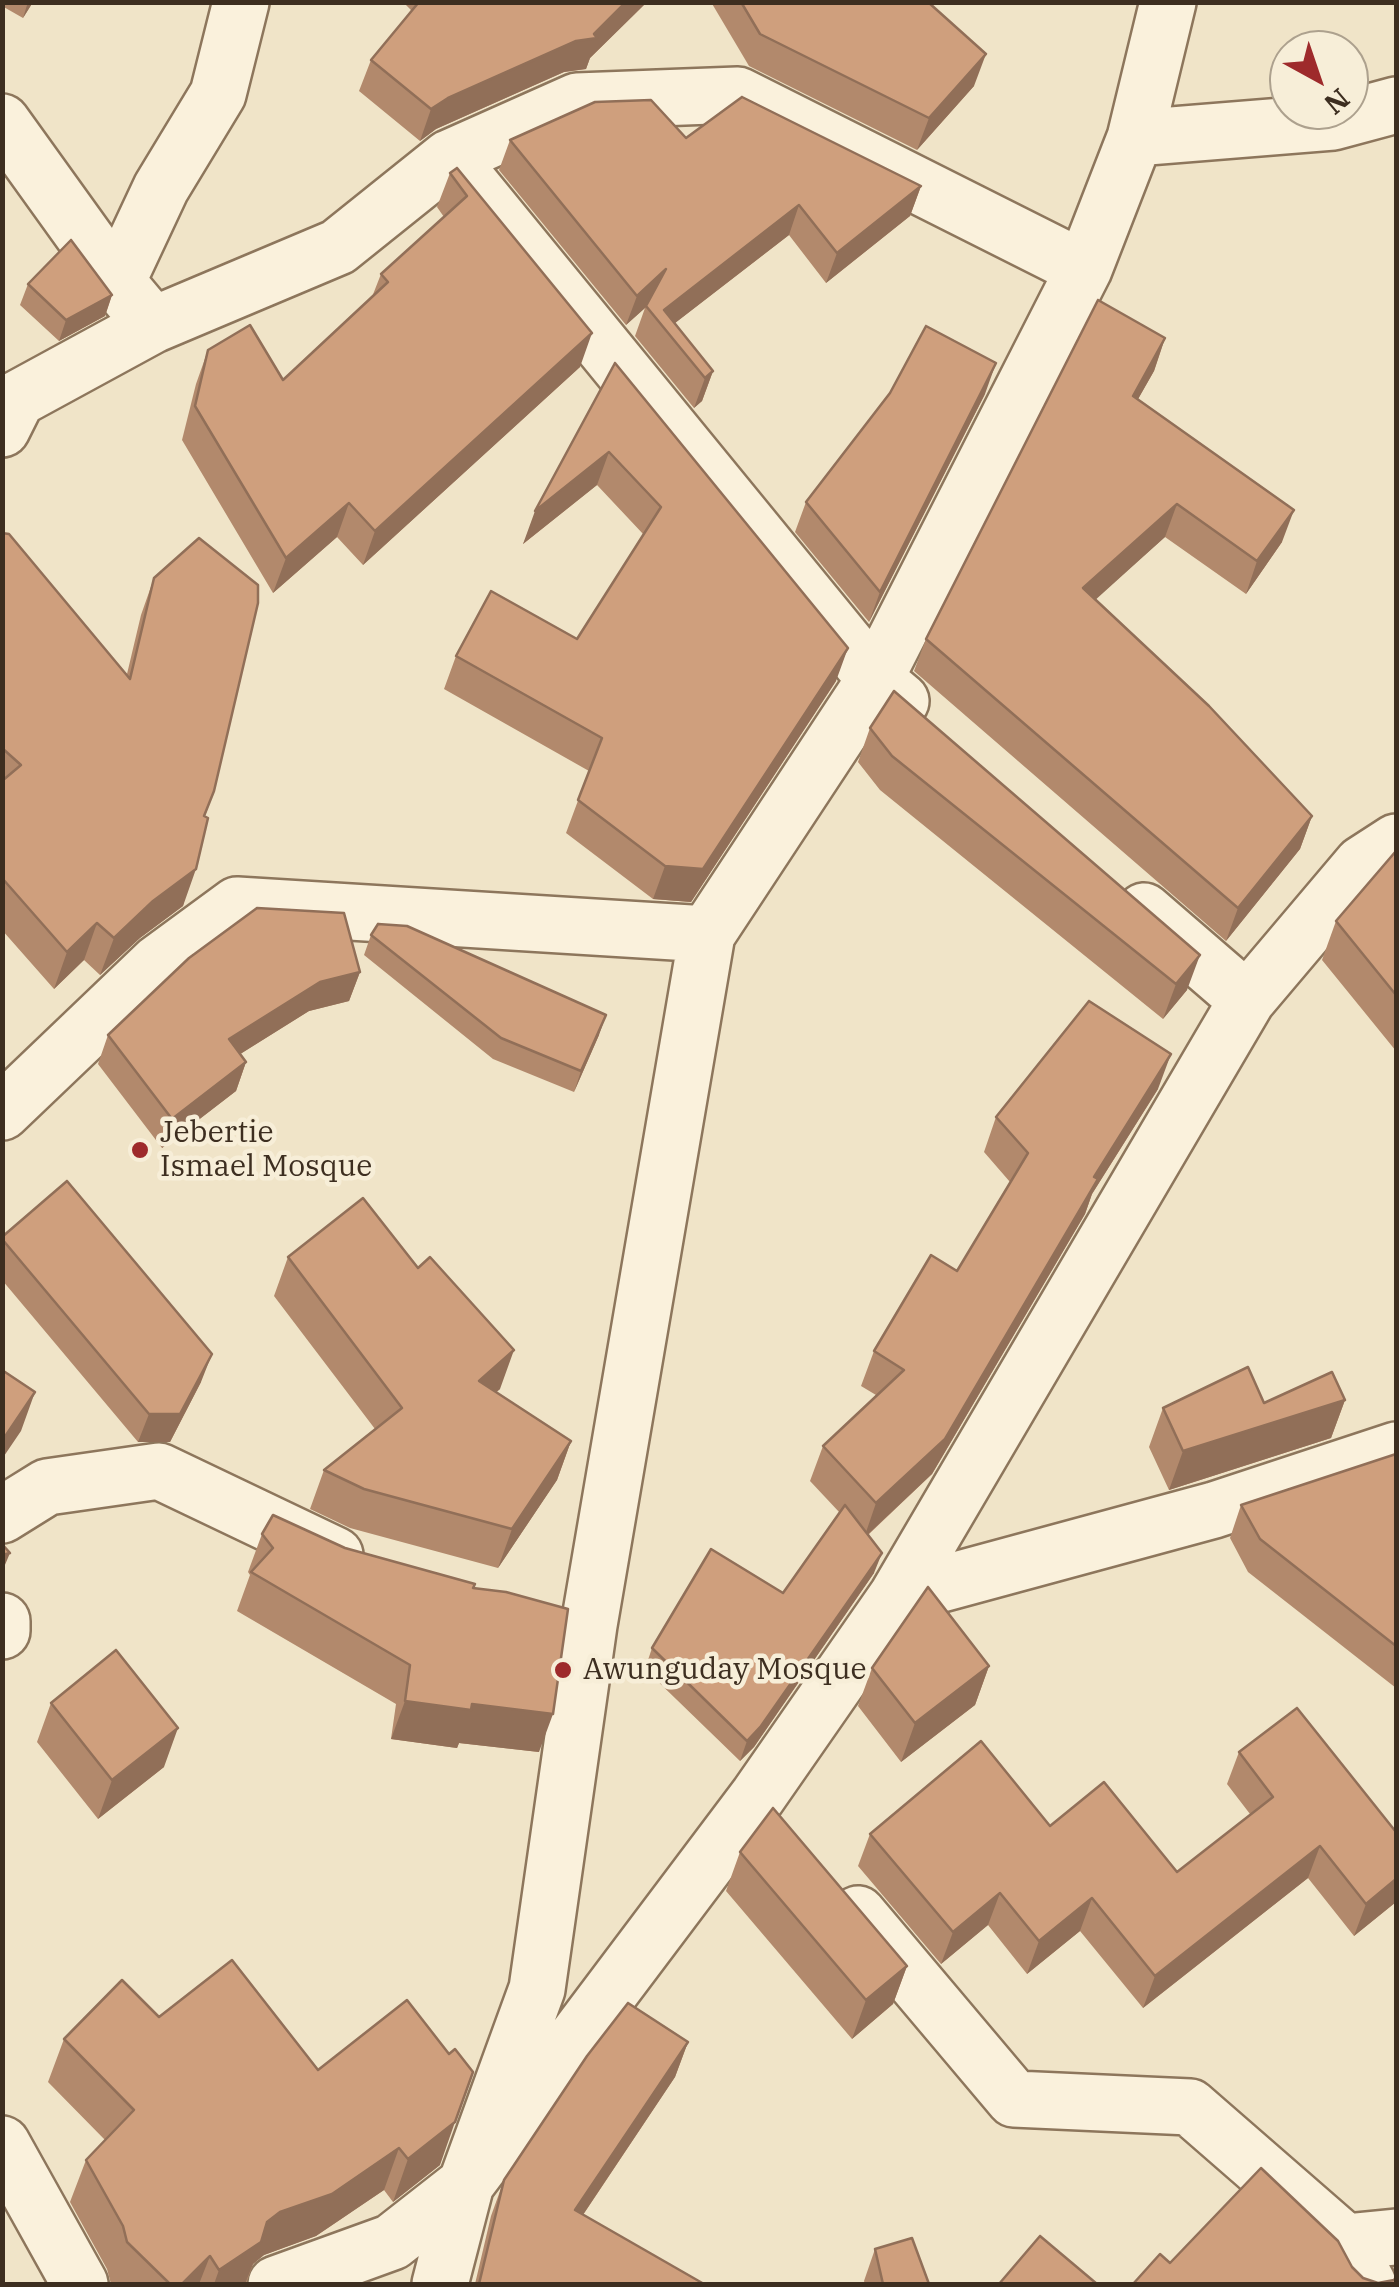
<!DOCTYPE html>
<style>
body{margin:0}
#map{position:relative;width:1399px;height:2287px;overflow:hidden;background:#f0e4c8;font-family:"IBM Plex Serif",serif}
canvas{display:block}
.frame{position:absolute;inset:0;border:5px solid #3d2e20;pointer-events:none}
.north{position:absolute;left:1269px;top:30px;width:100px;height:100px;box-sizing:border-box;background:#f7eed8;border:2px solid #ada18e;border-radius:50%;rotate:140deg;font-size:28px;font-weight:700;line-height:40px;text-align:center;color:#3d2e20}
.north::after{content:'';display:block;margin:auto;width:35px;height:45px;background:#9e2a2b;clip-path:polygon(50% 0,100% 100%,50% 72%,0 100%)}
</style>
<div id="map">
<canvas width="1399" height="2287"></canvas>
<div class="frame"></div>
<div class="north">N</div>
</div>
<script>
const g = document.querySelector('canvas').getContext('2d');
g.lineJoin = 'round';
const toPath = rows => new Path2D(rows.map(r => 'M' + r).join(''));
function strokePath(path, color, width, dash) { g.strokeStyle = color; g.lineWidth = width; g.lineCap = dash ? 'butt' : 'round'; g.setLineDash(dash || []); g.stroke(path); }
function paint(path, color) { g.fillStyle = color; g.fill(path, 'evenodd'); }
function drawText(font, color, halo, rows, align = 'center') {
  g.font = font + ' "IBM Plex Serif",serif'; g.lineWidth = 9; g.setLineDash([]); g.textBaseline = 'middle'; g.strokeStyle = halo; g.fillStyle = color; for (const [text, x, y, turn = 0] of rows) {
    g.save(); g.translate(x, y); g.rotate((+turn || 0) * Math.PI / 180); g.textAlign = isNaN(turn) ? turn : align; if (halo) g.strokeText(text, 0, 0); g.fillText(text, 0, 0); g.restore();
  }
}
const minor = toPath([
 [2,122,117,282],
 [1135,138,1333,122,1396,105],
 [449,158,577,101,738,95,1084,269],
 [153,325,117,282,161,188,218,94,241,2],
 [2,429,17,399,153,325,338,247,449,158,875,679,901,701],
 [1144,911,1247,1000],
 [2,1112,158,963,237,905,707,934],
 [2,1515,47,1487,159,1471,335,1555],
 [897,1596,1214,1510,1396,1450],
 [2,1621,2,1631],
 [858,1914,1014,2099,1190,2107,1345,2242,1368,2284],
 [2,2144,80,2284],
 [1345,2242,1396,2237],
 [276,2284,392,2242,466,2184,537,1989,589,1625,707,934,875,679,1084,269,1135,138,1168,2],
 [440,2284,466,2184,758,1796,897,1596,1247,1000,1362,864,1396,842]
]);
strokePath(minor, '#8d765c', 60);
strokePath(minor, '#faf1dc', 55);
paint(toPath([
 [2,2,33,2,23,18,2,6],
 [403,2,647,2,590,58,586,69,564,72,436,129,420,141,359,91,371,60,412,11],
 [711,2,928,2,974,86,917,150,749,66],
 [686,138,921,186,910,216,826,283,789,235,675,323,713,371,702,401,694,408,635,336,645,308,626,325,499,170,510,140],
 [457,168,580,367,363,565,337,537,273,593,182,440,196,384,208,350,283,380,372,297,381,274,444,217,437,207,450,173],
 [28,284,112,295,105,316,59,341,20,305],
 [1165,338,1154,371,1138,399,1282,542,1246,594,1165,537,1095,599,1312,816,1300,849,1226,941,914,671,926,639],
 [615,363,836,681,691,902,653,899,566,833,589,771,444,689,456,656,577,639,644,535,597,485,523,544],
 [985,394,869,622,795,532,806,502],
 [2,533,127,674,141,615,154,578,214,791,205,816,183,906,140,938,100,975,84,960,54,989,2,930],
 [870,728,1187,990,1163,1019,880,790,858,762],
 [1396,851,1396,1051,1322,960,1336,921],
 [371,935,599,1035,574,1092,493,1059,364,955],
 [360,972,349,1001,309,1011,240,1054,246,1062,236,1091,162,1148,98,1064,108,1035],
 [1158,1089,1092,1194,1085,1214,932,1474,868,1535,874,1573,754,1747,740,1761,645,1669,652,1648,783,1593,840,1513,810,1481,823,1446,876,1395,861,1386,874,1351,957,1271,1010,1182,984,1152,996,1117],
 [2,1237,201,1382,170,1442,138,1442,2,1280],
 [288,1257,418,1268,500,1389,496,1392,571,1441,557,1480,498,1568,350,1528,310,1509,324,1470,375,1429,274,1296],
 [1345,1400,1331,1438,1169,1490,1149,1447,1163,1408],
 [1396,1454,1396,1688,1248,1572,1230,1538,1241,1505],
 [262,1534,345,1548,474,1588,539,1752,459,1743,457,1748,391,1739,396,1704,237,1611,250,1575,248,1572],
 [989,1666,975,1705,901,1762,858,1706,872,1668],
 [51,1703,164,1767,98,1819,37,1742],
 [1239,1752,1396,1832,1396,1902,1354,1936,1308,1878,1143,2008,1080,1931,1027,1974,988,1925,941,1964,858,1866,870,1834,1050,1826,1177,1872,1250,1814,1227,1784],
 [740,1852,907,1966,893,2004,852,2039,726,1891],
 [159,2017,318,2070,440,2165,393,2202,384,2190,316,2236,264,2255,253,2264,246,2284,111,2284,107,2269,70,2202,86,2160,105,2140,48,2082,64,2039],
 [688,2042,675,2077,583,2215,704,2284,475,2284,491,2216,504,2180],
 [875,2249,929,2284,865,2284,864,2281]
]), '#b2896c');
paint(toPath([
 [28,2,33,2,23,18],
 [626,2,647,2,590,58,586,69,564,72,436,129,420,141,431,109,448,98,594,34],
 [986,54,974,86,917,150,929,118],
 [921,186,910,216,826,283,837,253],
 [799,205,789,235,666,330,664,310],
 [666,269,655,299,626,325,637,296],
 [112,295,105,316,59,341,66,320],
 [592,333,580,367,363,565,375,531],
 [1165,338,1154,371,1121,429,1133,396],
 [996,363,985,394,869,622,880,592],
 [713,371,702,401,694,408,705,378],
 [609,452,597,485,523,544,535,511],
 [349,503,337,537,273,593,286,558],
 [1177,504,1165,537,1072,621,1083,588],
 [1294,510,1282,542,1246,594,1257,561],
 [848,648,836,681,691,902,653,899,665,866],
 [1312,816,1300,849,1226,941,1238,908],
 [196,869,183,906,140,938,100,975,114,938,153,901],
 [97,923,84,960,54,989,67,952],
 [1200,955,1187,990,1163,1019,1176,984],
 [360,972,349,1001,309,1011,218,1068,229,1039,320,982],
 [606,1015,599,1035,574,1092,581,1071],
 [1171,1054,1158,1089,1092,1194,1085,1214,932,1474,864,1538,876,1503,1094,1177],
 [246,1062,236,1091,162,1148,172,1119],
 [514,1350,500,1389,465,1420,479,1381],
 [212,1354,201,1382,170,1442,138,1442,149,1414],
 [35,1392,21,1431,2,1459,2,1441],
 [1345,1400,1331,1438,1169,1490,1183,1451],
 [571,1441,557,1480,498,1568,512,1529],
 [10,1553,2,1572,2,1555],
 [882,1553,874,1573,754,1747,740,1761,747,1741],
 [989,1666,975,1705,901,1762,915,1723],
 [405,1701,472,1704,553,1714,539,1752,459,1743,457,1748,391,1739],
 [178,1728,164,1767,98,1819,112,1780],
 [1320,1846,1308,1878,1143,2008,1155,1976],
 [1396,1879,1396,1902,1354,1936,1366,1904],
 [1000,1893,988,1925,941,1964,953,1932],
 [1092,1898,1080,1931,1027,1974,1039,1941],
 [907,1966,893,2004,852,2039,866,2000],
 [688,2042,675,2077,562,2246,575,2210],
 [455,2122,440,2165,393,2202,408,2159],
 [399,2148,384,2190,316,2236,264,2255,253,2264,245,2284,214,2284,219,2270,267,2222,280,2212],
 [210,2256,199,2284,182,2284]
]), '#916f58');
const building = toPath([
 [419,2,626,2,594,34,597,38,576,41,448,98,431,109,371,60,419,2],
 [741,2,928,2,986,54,929,118,760,34,741,2],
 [742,97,921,186,837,253,799,205,664,310,713,371,705,378,646,306,666,269,637,296,510,140,595,102,651,100,686,138,742,97],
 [457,168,592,333,375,531,349,503,286,558,195,406,208,350,250,325,283,380,388,282,381,274,467,196,450,173,457,168],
 [71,240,112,295,66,320,28,284,71,240],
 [1098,300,1165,338,1133,396,1294,510,1257,561,1177,504,1083,588,1209,706,1312,816,1238,908,926,639,1098,300],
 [926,326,996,363,880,592,806,502,890,393,926,326],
 [615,363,848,648,703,869,665,866,578,800,602,738,456,656,491,591,577,639,661,507,609,452,535,511,615,363],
 [2,533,9,534,130,679,154,578,199,538,258,585,258,603,214,791,204,816,208,818,196,869,153,901,114,938,97,923,67,952,2,878,2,781,21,765,2,748,2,533],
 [894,691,1200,955,1176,984,892,756,870,728,894,691],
 [1396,851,1396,995,1336,921,1396,851],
 [257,908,344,913,360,972,320,982,229,1039,246,1062,172,1119,108,1035,189,958,257,908],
 [378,924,407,926,606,1015,581,1071,501,1038,371,935,378,924],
 [1089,1001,1171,1054,1094,1177,1098,1179,945,1439,876,1503,823,1446,904,1370,874,1351,931,1255,957,1271,1028,1153,996,1117,1089,1001],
 [67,1181,212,1354,180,1414,149,1414,2,1239,2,1237,67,1181],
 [363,1198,418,1268,430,1257,514,1350,479,1381,571,1441,512,1529,364,1489,324,1470,402,1408,288,1257,363,1198],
 [1248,1367,1264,1403,1332,1372,1345,1400,1183,1451,1163,1408,1248,1367],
 [2,1370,35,1392,2,1441,2,1370],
 [1396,1454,1396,1646,1260,1539,1241,1505,1396,1454],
 [845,1505,882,1553,761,1726,747,1741,652,1648,711,1549,783,1593,845,1505],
 [273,1515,345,1548,475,1584,473,1588,506,1592,568,1609,553,1714,472,1704,471,1710,405,1701,410,1665,251,1572,273,1548,262,1534,273,1515],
 [2,1544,10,1553,2,1555,2,1544],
 [928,1587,989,1666,915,1723,872,1668,928,1587],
 [116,1650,178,1728,112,1780,51,1703,116,1650],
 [1297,1708,1396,1832,1396,1879,1366,1904,1320,1846,1155,1976,1092,1898,1039,1941,1000,1893,953,1932,870,1834,981,1741,1050,1826,1104,1782,1177,1872,1273,1797,1239,1752,1297,1708],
 [773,1808,907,1966,866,2000,740,1852,773,1808],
 [232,1960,318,2070,407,2000,449,2054,455,2049,473,2072,455,2122,408,2159,399,2148,332,2194,280,2212,267,2222,261,2242,219,2270,210,2256,182,2284,170,2284,127,2242,123,2226,86,2160,134,2110,64,2039,122,1980,159,2017,232,1960],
 [628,2003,688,2042,575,2210,704,2284,479,2284,504,2180,587,2056,628,2003],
 [1261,2168,1338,2241,1352,2267,1363,2278,1378,2283,1394,2280,1396,2277,1396,2284,1133,2284,1160,2254,1170,2263,1261,2168],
 [1040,2236,1097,2284,999,2284,1040,2236],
 [912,2238,929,2284,883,2284,875,2249,912,2238]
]);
paint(building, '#cf9f7d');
strokePath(building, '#916f58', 2.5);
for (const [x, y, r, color] of [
 [140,1150,10,"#9e2a2b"],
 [563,1670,10,"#9e2a2b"]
]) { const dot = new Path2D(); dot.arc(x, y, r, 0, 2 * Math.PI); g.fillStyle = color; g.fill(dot); strokePath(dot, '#f7eed8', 4); }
drawText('30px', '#3d2e20', '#f7eed8', [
 ["Jebertie",160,1133],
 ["Ismael Mosque",160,1167],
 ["Awunguday Mosque",583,1670]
], 'left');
</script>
